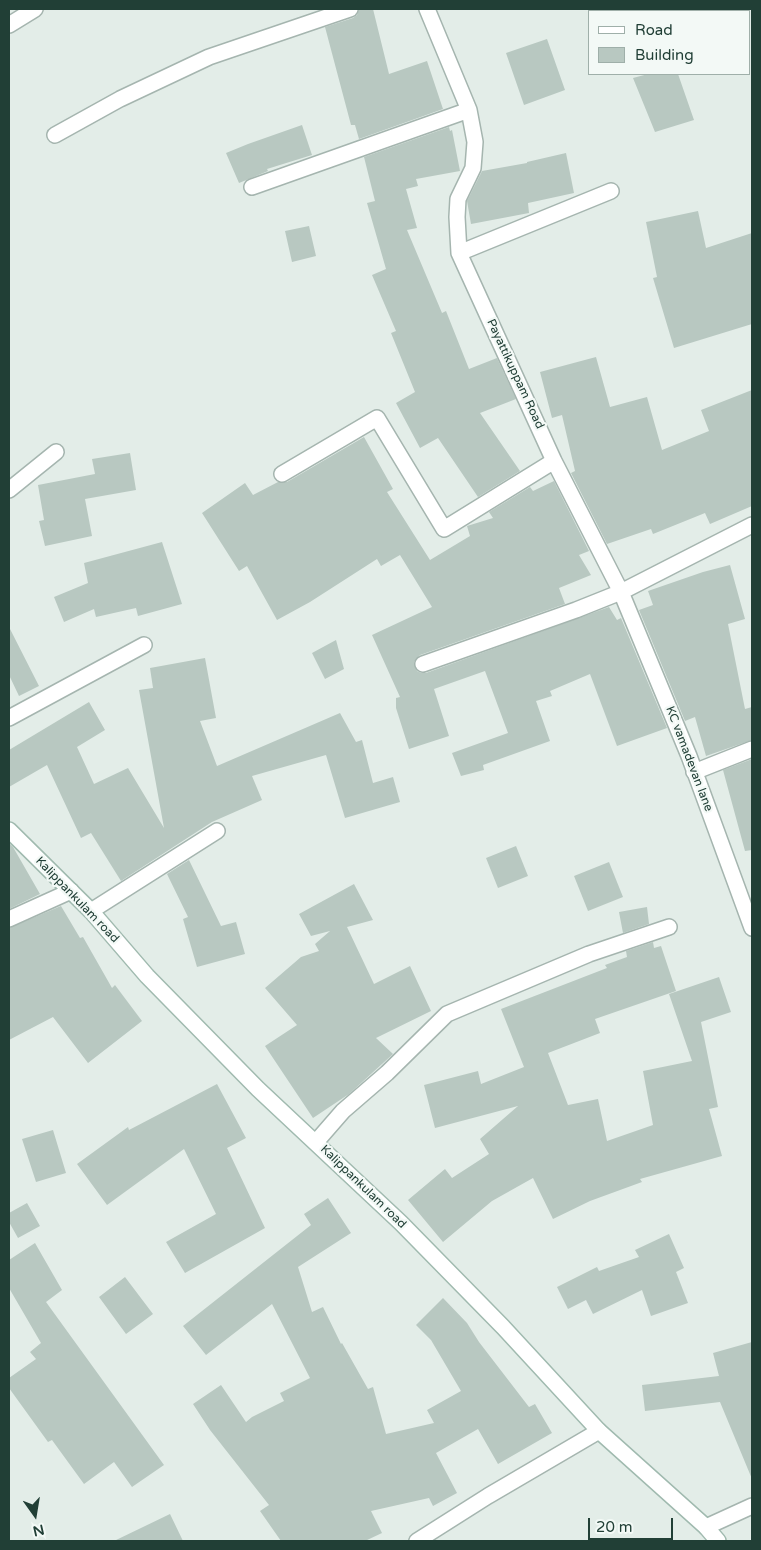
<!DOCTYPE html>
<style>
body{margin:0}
#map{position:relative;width:761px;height:1550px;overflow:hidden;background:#e3ede8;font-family:"Varela Round",sans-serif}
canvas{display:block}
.frame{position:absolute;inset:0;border:10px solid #213f36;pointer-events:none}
.legend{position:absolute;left:588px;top:10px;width:162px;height:65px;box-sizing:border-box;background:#f3f9f6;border:1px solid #9fafa9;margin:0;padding:6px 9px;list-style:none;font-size:15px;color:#213f36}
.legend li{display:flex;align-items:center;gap:10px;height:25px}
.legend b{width:25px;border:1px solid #9fafa9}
.north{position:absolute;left:10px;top:1490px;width:50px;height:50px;-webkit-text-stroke:4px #f3f9f6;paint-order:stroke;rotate:167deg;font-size:14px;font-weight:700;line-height:20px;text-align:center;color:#213f36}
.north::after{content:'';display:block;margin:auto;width:18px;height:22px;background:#213f36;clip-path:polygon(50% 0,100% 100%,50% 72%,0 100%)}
.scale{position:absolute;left:588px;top:1518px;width:85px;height:22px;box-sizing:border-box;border:2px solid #213f36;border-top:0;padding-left:6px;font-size:15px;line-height:18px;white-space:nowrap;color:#213f36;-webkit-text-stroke:4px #f3f9f6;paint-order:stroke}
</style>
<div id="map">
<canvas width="761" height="1550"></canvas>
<div class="frame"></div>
<ul class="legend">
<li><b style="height:6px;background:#fff"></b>Road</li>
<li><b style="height:14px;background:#b8c8c1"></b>Building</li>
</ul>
<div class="north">N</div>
<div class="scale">20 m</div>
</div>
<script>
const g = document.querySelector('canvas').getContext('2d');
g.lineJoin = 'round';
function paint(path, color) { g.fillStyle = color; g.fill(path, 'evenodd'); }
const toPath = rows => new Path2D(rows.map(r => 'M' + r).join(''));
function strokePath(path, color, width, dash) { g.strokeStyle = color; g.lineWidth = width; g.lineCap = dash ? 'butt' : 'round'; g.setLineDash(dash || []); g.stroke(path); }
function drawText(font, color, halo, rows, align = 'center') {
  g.font = font + ' "Varela Round",sans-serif'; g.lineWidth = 4.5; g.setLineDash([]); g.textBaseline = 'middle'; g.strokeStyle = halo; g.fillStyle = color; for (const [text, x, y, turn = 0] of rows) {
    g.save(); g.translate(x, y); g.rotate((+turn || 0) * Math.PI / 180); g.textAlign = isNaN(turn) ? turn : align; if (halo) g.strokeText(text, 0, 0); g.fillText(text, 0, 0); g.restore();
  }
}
paint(toPath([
 [359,9,373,9,389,74,427,61,443,109,359,139,355,125,351,125,325,27,353,18,357,15],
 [547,39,565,90,524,105,506,53],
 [648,74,678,74,694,120,655,132,633,78],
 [302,125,312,155,267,169,268,171,239,183,226,153,248,144],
 [449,127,450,131,452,130,460,171,416,179,418,186,406,189,417,228,407,230,442,313,446,311,469,369,497,358,516,399,480,413,520,471,478,497,438,438,420,448,396,403,415,392,391,333,396,331,372,275,386,269,367,203,375,201,364,157],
 [566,153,574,193,528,203,529,213,471,224,467,201,482,171,527,163,527,162],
 [698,211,706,248,752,233,752,324,674,348,653,278,657,277,646,222],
 [309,226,316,256,292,262,285,231],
 [596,357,610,407,647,397,662,450,709,431,701,410,752,390,752,506,710,524,705,513,653,534,651,529,607,544,571,473,575,471,562,415,552,418,540,372],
 [364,437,393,489,387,492,430,560,470,536,467,526,493,518,489,512,530,487,533,491,554,481,589,551,579,555,591,575,559,588,565,604,420,655,414,662,417,671,421,673,426,673,609,607,617,620,621,618,667,728,617,746,590,674,550,691,552,696,536,701,550,741,483,765,484,770,461,776,452,753,508,733,485,671,434,689,449,736,409,749,396,708,396,698,400,697,372,635,432,607,400,555,381,566,377,559,310,602,277,620,247,566,239,571,202,513,245,483,253,495,278,482,287,482],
 [130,453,136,490,85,499,92,536,45,546,39,521,44,520,38,485,95,474,92,459],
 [162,542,182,604,138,616,136,608,96,617,94,609,64,622,54,597,88,583,84,563],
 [730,565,745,619,728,624,745,709,752,707,752,740,706,756,695,717,685,721,639,610,653,605,648,591,703,572],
 [9,627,39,686,19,696,9,675],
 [336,640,344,669,325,679,312,653],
 [205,658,216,718,200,721,217,766,340,713,356,742,362,740,373,783,393,777,400,802,345,818,326,755,252,776,262,800,212,822,121,881,91,833,81,838,47,765,9,787,9,750,89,702,105,730,77,747,94,784,128,768,164,828,139,690,153,688,150,668],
 [752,759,752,850,745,851,723,770],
 [9,843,13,847,40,894,9,909],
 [516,846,528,876,498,888,486,858],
 [189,860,221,926,236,922,245,954,197,967,183,919,188,917,167,874],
 [609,862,623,897,588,911,574,876],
 [354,884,373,920,347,927,374,984,410,966,431,1011,376,1038,393,1054,349,1094,313,1118,265,1046,297,1025,265,988,301,957,319,951,315,944,330,931,311,936,299,914],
 [61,906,80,938,83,937,112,988,115,985,142,1021,88,1063,53,1017,9,1040,9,928],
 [647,907,649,924,623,933,619,912],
 [653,942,654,948,661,946,676,991,595,1019,600,1033,548,1053,568,1105,598,1099,607,1141,653,1125,643,1071,692,1061,669,994,719,977,731,1012,701,1022,718,1107,709,1109,722,1156,640,1179,642,1182,590,1201,553,1219,533,1178,492,1201,443,1242,408,1200,445,1169,452,1178,489,1154,480,1139,518,1106,435,1128,424,1085,478,1071,481,1084,524,1067,501,1009,607,968,605,965,627,957,626,951],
 [217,1084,246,1138,227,1148,265,1228,185,1273,166,1242,216,1214,184,1149,107,1205,77,1164,128,1127,129,1130],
 [53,1130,66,1173,36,1182,22,1139],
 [328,1198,351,1233,298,1267,312,1312,323,1307,341,1344,342,1343,368,1389,373,1387,386,1434,434,1423,427,1410,461,1391,431,1340,416,1325,443,1298,467,1323,479,1342,529,1407,535,1404,552,1433,498,1464,478,1429,436,1453,457,1493,433,1506,429,1498,371,1511,382,1533,365,1541,281,1541,260,1511,269,1505,210,1430,193,1404,221,1385,246,1422,252,1417,284,1401,280,1393,310,1378,272,1304,206,1355,183,1326,311,1225,304,1214],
 [27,1203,40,1226,18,1238,9,1222,9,1213],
 [669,1234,684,1268,676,1272,688,1303,651,1316,642,1290,593,1314,586,1300,568,1309,557,1287,597,1267,599,1271,639,1257,635,1250],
 [35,1243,62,1290,46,1302,164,1465,132,1487,114,1462,84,1484,52,1440,48,1442,9,1388,9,1378,36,1359,30,1352,41,1343,9,1288,9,1260],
 [125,1277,153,1314,126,1334,99,1297],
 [752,1342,752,1479,720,1402,645,1411,642,1385,719,1376,713,1353],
 [170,1514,183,1541,114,1541]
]), '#b8c8c1');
const street = toPath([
 [427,9,469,110,475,142,473,168,458,199,457,217,459,253,554,461,621,592,752,525],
 [9,25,35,9],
 [55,135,120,99,209,57,350,9],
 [252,187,469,110],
 [459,253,611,191],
 [282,474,377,418,444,529,554,461],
 [9,490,56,452],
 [423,664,576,610,621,592,689,756,752,928],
 [9,718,144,645],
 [694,772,752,749],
 [91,911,217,831],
 [9,919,71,891],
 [316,1142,343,1111,387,1073,447,1014,589,954,669,927],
 [706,1527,752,1506],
 [417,1541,488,1496,599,1431]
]);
const secondary = toPath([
 [9,830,91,911,147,976,258,1089,401,1223,503,1327,599,1431,706,1527,718,1541]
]);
strokePath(street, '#a5b5af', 18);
strokePath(secondary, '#a0baaf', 18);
strokePath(street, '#fff', 15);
strokePath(secondary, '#fff', 15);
drawText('12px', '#213f36', '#f3f9f6', [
 ["Payattikuppam Road",515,374,65],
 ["KC vamadevan lane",689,759,69],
 ["Kalippankulam road",77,900,46],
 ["Kalippankulam road",363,1187,44]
]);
</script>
